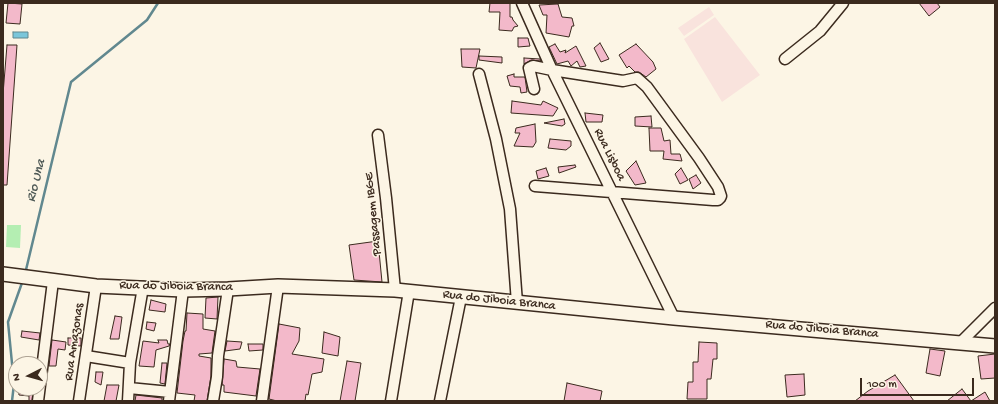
<!DOCTYPE html>
<style>
body{margin:0}
#map{position:relative;width:998px;height:404px;overflow:hidden;background:#fcf5e5;font-family:"Gochi Hand",sans-serif}
canvas{display:block}
.frame{position:absolute;inset:0;border:4px solid #3b2a1e;pointer-events:none}
.north{position:absolute;left:8px;top:356px;width:40px;height:40px;box-sizing:border-box;background:#fcf5e5;border:1px solid #afa495;border-radius:50%;rotate:264deg;font-size:11px;font-weight:700;line-height:16px;text-align:center;color:#3b2a1e}
.north::after{content:'';display:block;margin:auto;width:14px;height:18px;background:#3b2a1e;clip-path:polygon(50% 0,100% 100%,50% 72%,0 100%)}
.scale{position:absolute;left:860px;top:378px;width:114px;height:18px;box-sizing:border-box;border:2px solid #3b2a1e;border-top:0;padding-left:5px;font-size:12px;line-height:14px;white-space:nowrap;color:#3b2a1e;-webkit-text-stroke:3px #fcf5e5;paint-order:stroke}
</style>
<div id="map">
<canvas width="998" height="404"></canvas>
<div class="frame"></div>
<div class="north">N</div>
<div class="scale">100 m</div>
</div>
<script>
const g = document.querySelector('canvas').getContext('2d');
g.lineJoin = 'round';
function paint(path, color) { g.fillStyle = color; g.fill(path, 'evenodd'); }
const toPath = rows => new Path2D(rows.map(r => 'M' + r).join(''));
function strokePath(path, color, width, dash) { g.strokeStyle = color; g.lineWidth = width; g.lineCap = dash ? 'butt' : 'round'; g.setLineDash(dash || []); g.stroke(path); }
function drawText(font, color, halo, rows, align = 'center') {
  g.font = font + ' "Gochi Hand",sans-serif'; g.lineWidth = 3; g.setLineDash([]); g.textBaseline = 'middle'; g.strokeStyle = halo; g.fillStyle = color; for (const [text, x, y, turn = 0] of rows) {
    g.save(); g.translate(x, y); g.rotate((+turn || 0) * Math.PI / 180); g.textAlign = isNaN(turn) ? turn : align; if (halo) g.strokeText(text, 0, 0); g.fillText(text, 0, 0); g.restore();
  }
}
paint(toPath([
 [709,7,714,15,684,36,678,28],
 [715,17,760,75,722,102,684,39]
]), '#f9e3dd');
paint(toPath([
 [7,225,21,225,20,248,6,247]
]), '#b4eeb2');
const water = toPath([
 [13,32,28,32,28,38,13,38,13,32]
]);
paint(water, '#7ac6da');
strokePath(water, '#61888f', 1);
strokePath(toPath([
 [25,274,71,82,147,20,158,3],
 [12,401,14,384,8,322,23,280]
]), '#61888f', 2.5);
const building = toPath([
 [8,3,22,4,20,24,6,23,8,3],
 [490,3,510,3,510,17,512,17,513,20,518,26,514,27,512,31,499,30,500,12,489,12,490,3],
 [919,3,937,3,940,7,929,16,919,3],
 [558,4,562,17,572,18,574,26,572,26,569,37,546,33,547,15,543,15,539,5,558,4],
 [518,38,528,38,530,46,518,47,518,38],
 [600,43,609,59,601,62,594,48,600,43],
 [555,44,560,52,566,50,565,53,576,46,586,66,580,67,577,61,571,66,568,61,557,64,549,47,555,44],
 [636,44,653,62,656,69,646,77,639,72,635,72,629,66,627,68,619,55,636,44],
 [7,45,17,45,7,185,3,185,3,94,7,45],
 [461,49,480,49,476,68,462,67,461,49],
 [479,56,502,57,502,63,479,60,479,56],
 [524,58,540,59,541,61,531,60,524,64,524,58],
 [514,74,514,77,525,77,527,92,521,93,520,87,510,86,507,76,514,74],
 [512,101,541,105,543,101,558,108,553,116,511,113,512,101],
 [585,113,603,115,602,122,586,122,585,113],
 [651,116,652,127,635,126,635,117,651,116],
 [564,119,565,124,562,126,544,123,564,119],
 [535,124,536,142,533,147,514,146,520,133,515,133,516,128,535,124],
 [649,128,661,128,664,141,670,140,671,154,680,154,682,161,663,159,664,151,650,151,649,128],
 [550,139,571,141,571,146,566,150,548,148,550,139],
 [636,161,646,183,635,185,626,171,636,161],
 [575,165,576,167,559,173,558,167,575,165],
 [546,168,549,176,538,179,536,171,546,168],
 [681,168,688,180,680,184,675,174,681,168],
 [696,175,701,183,693,189,689,179,696,175],
 [378,241,382,282,354,280,349,245,378,241],
 [218,297,217,319,205,318,206,298,218,297],
 [151,300,166,304,165,312,149,310,151,300],
 [187,313,203,314,203,329,215,331,212,353,199,354,199,356,211,358,211,376,207,401,194,401,195,395,177,393,183,341,185,331,186,331,187,313],
 [115,316,122,317,119,339,110,339,115,316],
 [147,322,156,323,154,331,146,329,147,322],
 [279,324,300,328,299,341,292,354,324,359,322,372,312,374,308,395,306,394,305,401,277,401,269,399,279,324],
 [22,331,40,333,39,340,21,337,22,331],
 [324,332,340,337,338,356,322,353,324,332],
 [68,338,81,338,81,346,68,345,68,338],
 [52,340,66,342,65,350,58,349,56,366,49,366,52,340],
 [158,340,167,340,168,344,170,344,169,346,156,350,154,367,139,366,143,341,159,343,158,340],
 [227,341,242,342,240,349,225,351,227,341],
 [699,342,717,343,717,359,713,359,711,379,707,379,707,399,687,399,688,382,693,382,693,362,698,362,699,342],
 [248,344,263,344,263,350,249,351,248,344],
 [930,349,945,351,940,376,926,373,930,349],
 [995,354,995,378,981,379,978,356,995,354],
 [224,359,236,361,237,367,260,369,256,396,224,392,224,385,222,385,224,359],
 [347,361,361,363,355,401,340,401,347,361],
 [162,363,167,363,165,384,160,383,162,363],
 [96,372,103,372,101,385,95,382,96,372],
 [804,374,805,395,787,397,785,375,804,374],
 [895,375,914,401,855,401,868,391,895,375],
 [567,383,602,391,600,401,564,401,567,383],
 [107,385,119,385,116,401,104,401,107,385],
 [18,389,33,390,32,401,29,401,29,396,19,395,18,389],
 [962,389,971,401,985,392,990,401,947,401,962,389],
 [136,395,162,398,162,401,135,401,136,395]
]);
paint(building, '#f3b9ca');
strokePath(building, '#3b2a1e', 1);
const minor = toPath([
 [522,3,552,70,674,318],
 [785,59,820,31,843,3],
 [479,74,496,139,510,209,517,303],
 [534,89,529,68,533,66,552,70,623,81,637,78,647,87,699,158,718,187,721,196,720,198,718,200,713,200,535,186],
 [378,135,386,198,395,290],
 [960,343,995,308],
 [86,356,130,363],
 [129,388,170,392],
 [38,401,53,281],
 [79,401,96,286],
 [128,401,130,363,143,287],
 [169,401,183,290],
 [213,401,217,377,218,356,228,289],
 [262,401,278,286],
 [391,401,409,291],
 [440,401,461,297]
]);
const major = toPath([
 [3,274,96,286,183,290,228,289,278,286,395,290,674,318,995,346]
]);
strokePath(minor, '#3b2a1e', 13);
strokePath(major, '#3b2a1e', 16);
strokePath(minor, '#fcf5e5', 10);
strokePath(major, '#fcf5e5', 13);
drawText('13px', '#3b2a1e', '#fcf5e5', [
 ["Rua Lisboa",609,155,64],
 ["Passagem IBGE",374,214,-96],
 ["Rua do Jiboia Branca",176,287,1],
 ["Rua do Jiboia Branca",499,301,6],
 ["Rua do Jiboia Branca",822,330,5],
 ["Rua Amazonas",75,342,-82]
]);
drawText('italic 14px', '#4e5956', '#fcf5e5', [
 ["Rio Una",37,181,-76]
]);
</script>
